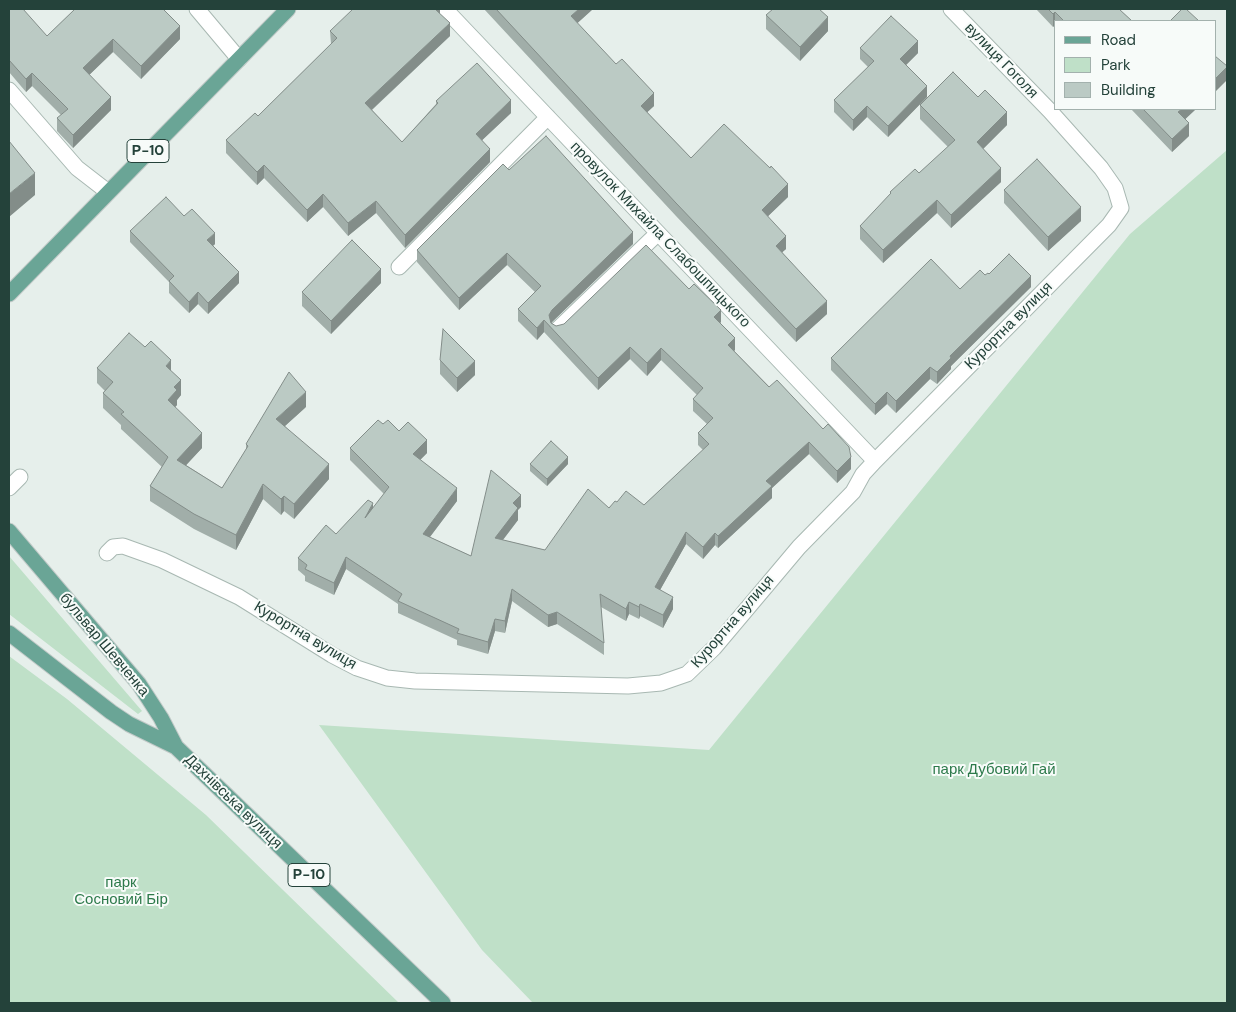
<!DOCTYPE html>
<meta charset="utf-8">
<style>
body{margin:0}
#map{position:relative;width:1236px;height:1012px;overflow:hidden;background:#e6efeb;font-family:"DM Sans",sans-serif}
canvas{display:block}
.frame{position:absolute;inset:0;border:10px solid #24423a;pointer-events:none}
.legend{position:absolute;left:1054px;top:20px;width:162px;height:90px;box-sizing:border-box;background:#f7fbf9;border:1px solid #a3b1ad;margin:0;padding:6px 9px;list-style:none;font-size:15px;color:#24423a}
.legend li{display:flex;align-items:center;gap:10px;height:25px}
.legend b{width:25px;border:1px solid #a3b1ad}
</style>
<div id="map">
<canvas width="1236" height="1012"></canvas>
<div class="frame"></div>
<ul class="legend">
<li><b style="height:6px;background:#6aa596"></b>Road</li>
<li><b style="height:14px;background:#bfe0c8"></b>Park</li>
<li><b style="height:14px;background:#bbcac4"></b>Building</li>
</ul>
</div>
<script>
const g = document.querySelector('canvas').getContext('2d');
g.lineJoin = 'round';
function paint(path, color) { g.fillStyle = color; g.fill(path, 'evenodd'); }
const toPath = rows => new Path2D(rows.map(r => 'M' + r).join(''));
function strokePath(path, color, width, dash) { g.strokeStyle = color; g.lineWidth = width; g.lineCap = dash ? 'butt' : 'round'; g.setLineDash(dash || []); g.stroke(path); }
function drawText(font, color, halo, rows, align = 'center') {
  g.font = font + ' "DM Sans",sans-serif'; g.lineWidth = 4; g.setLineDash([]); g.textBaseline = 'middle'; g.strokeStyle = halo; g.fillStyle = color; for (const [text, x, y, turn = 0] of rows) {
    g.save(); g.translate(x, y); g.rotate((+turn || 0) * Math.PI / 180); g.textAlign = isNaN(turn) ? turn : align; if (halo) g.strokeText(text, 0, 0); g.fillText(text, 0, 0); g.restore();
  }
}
paint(toPath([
 [1227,150,1227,1003,533,1003,482,950,319,725,709,750,1130,234],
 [9,556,142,711,138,714,9,614],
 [9,656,67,699,206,815,399,1003,9,1003]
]), '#bfe0c8');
const minor = toPath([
 [197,9,239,59],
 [445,9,875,461],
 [9,90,77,168,108,192],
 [399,267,548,117],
 [558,329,658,233],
 [9,488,20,477],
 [107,553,113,547,123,546,162,560,239,597,332,655,357,668,387,678,415,681,628,686,661,683,687,674,714,648,799,547,853,492,863,474,875,461,1109,225,1121,208,1115,188,1101,168,1050,111,951,9]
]);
const major = toPath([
 [9,294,288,9],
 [9,531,139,684,161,718,176,747],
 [9,633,111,712,129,724,176,747,443,1003]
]);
strokePath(minor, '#a8b8b2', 17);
strokePath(major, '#c2cac8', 17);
strokePath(minor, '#fff', 15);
strokePath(major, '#6aa596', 15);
paint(toPath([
 [9,9,47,36,75,9,164,9,180,39,141,79,113,52,89,75,111,110,73,148,57,131,57,118,61,115,32,86,26,92,9,72],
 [440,9,440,14,450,36,372,110,402,142,436,104,436,101,511,113,482,140,490,162,405,248,376,213,348,236,323,207,307,222,264,178,257,185,226,153,226,140,258,116,331,44,330,31],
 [484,9,593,9,577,23,654,106,647,112,691,158,788,197,768,216,786,249,782,252,827,314,796,342,676,216],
 [1036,9,1119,9,1132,21,1055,21,1055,25,1053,27],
 [766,15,828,31,800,61,766,29],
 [860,48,918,53,906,65,927,97,888,137,867,117,853,131,834,112,834,100,868,67,860,59],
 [920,105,1007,125,983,149,1001,182,951,228,937,213,883,263,860,239,860,226,890,195,890,192,919,173,948,147,920,119],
 [1131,109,1196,109,1185,119,1189,136,1172,152],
 [509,170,633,244,551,323,556,326,721,322,720,323,735,350,734,351,851,469,837,483,809,454,772,488,772,498,718,548,715,545,703,559,686,544,660,590,673,609,663,628,640,616,639,619,629,614,626,621,601,607,604,643,604,655,557,624,548,627,512,601,505,633,495,631,488,654,457,645,457,640,398,613,398,604,346,569,334,595,305,581,305,576,298,570,298,558,336,534,373,509,384,494,350,460,350,448,383,424,399,431,427,453,420,460,457,501,430,537,471,556,521,507,518,510,518,520,503,540,545,550,617,502,644,505,703,450,698,445,698,433,707,424,693,411,693,399,697,395,661,360,647,376,630,359,598,390,544,332,537,340,518,321,518,309,535,292,507,265,459,310,417,262,417,250],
 [1004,190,1081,221,1048,251,1004,203],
 [184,216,215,244,213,246,239,283,208,314,198,304,189,313,169,293,169,282,130,242,130,231],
 [989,274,1031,287,951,366,951,369,937,384,930,379,896,413,887,404,875,415,831,370,831,358],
 [381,283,331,334,302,306,302,292],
 [145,347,171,372,181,395,177,400,177,405,175,407,202,448,186,465,222,488,246,450,246,444,306,407,285,426,329,479,294,519,284,511,281,515,263,499,236,550,194,529,150,501,150,486,162,467,121,429,121,425,103,408,103,393,105,391,97,383,97,368],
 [440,360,475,375,457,392,440,374],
 [530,464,568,464,547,486,530,471]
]), '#a1aea9');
paint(toPath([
 [437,9,440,9,440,18,436,10],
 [579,9,593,9,571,29,571,16],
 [1055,12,1055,25,1053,27,1053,14],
 [828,17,828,31,800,61,800,47],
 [450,23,450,36,365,116,365,103],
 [180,26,180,39,141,79,141,66],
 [113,39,113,52,83,81,83,68],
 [918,41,918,53,900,71,900,59],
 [1227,67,1227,80,1215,92,1215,79],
 [32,73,32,86,26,92,26,79],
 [927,86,927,97,888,137,888,126],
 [654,93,654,106,641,118,641,106],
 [111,97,111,110,73,148,73,135],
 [511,100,511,113,476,146,476,134],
 [867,106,867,117,853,131,853,120],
 [1182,109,1196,109,1178,126,1178,112],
 [1007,112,1007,125,977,155,977,142],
 [10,123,10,146,9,146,9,124],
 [1189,123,1189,136,1172,152,1172,139],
 [490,149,490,162,405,248,405,235],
 [264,165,264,178,257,185,257,172],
 [1001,168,1001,182,951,228,951,215],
 [35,173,35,195,9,217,9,194],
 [788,184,788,197,762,222,762,210],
 [323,194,323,207,307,222,307,210],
 [937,200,937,213,883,263,883,250],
 [376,201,376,213,348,236,348,223],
 [1081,207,1081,221,1048,251,1048,237],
 [633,232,633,244,552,322,549,327,549,315,552,310],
 [215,233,215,244,207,251,207,240],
 [786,236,786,249,776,258,776,246],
 [507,253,507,265,459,310,459,298],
 [381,269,381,283,331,334,331,321],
 [239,272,239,283,208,314,208,303],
 [1031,276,1031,287,951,366,951,369,937,384,937,372,950,356],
 [198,292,198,304,189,313,189,302],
 [827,301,827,314,796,342,796,329],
 [721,310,721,322,714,330,714,317],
 [544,320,544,332,537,340,537,328],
 [735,338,735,350,728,357,728,345],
 [630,347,630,359,598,390,598,378],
 [661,348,661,360,647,376,647,363],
 [171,360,171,375,166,366],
 [475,361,475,375,457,392,457,378],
 [930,367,930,379,896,413,896,401],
 [181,380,181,395,177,400,177,405,168,415,168,400,174,387],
 [306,392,306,407,276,434,276,419],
 [887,392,887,404,875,415,875,404],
 [202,433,202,448,177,475,177,460],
 [427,440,427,453,413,467,413,454],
 [809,442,809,454,772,488,772,498,718,548,718,536,766,481],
 [568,457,568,464,547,486,547,479],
 [851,457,851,469,837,483,837,471],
 [329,464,329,479,294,519,294,504],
 [263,484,263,499,236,550,236,535],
 [457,488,457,501,423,546,423,534],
 [521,495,521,507,518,510,518,520,495,550,495,538,513,503],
 [284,496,284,511,281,515,281,499],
 [373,503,373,515,365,518],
 [686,532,686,544,655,599,655,587],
 [715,533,715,545,703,559,703,547],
 [346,557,346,569,334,595,334,583],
 [512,589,512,601,505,633,505,621],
 [673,597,673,609,663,628,663,615],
 [629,602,629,614,626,621,626,609],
 [640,604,640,616,639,619,639,607],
 [557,612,557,624,548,627,548,615],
 [495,619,495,631,488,654,488,642]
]), '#838d89');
const building = toPath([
 [9,9,23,9,47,36,75,9,163,9,180,26,141,66,113,39,83,68,111,97,73,135,57,118,68,109,32,73,26,79,9,60,9,9],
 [353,9,437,9,436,10,450,23,365,103,402,142,438,103,436,101,477,63,511,100,476,134,490,149,405,235,376,201,348,223,323,194,307,210,264,165,257,172,226,140,255,113,258,116,337,38,330,31,353,9],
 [496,9,579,9,571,16,616,64,622,59,654,93,641,106,691,158,724,124,770,168,771,166,788,184,762,210,786,236,776,246,827,301,796,329,676,203,496,9],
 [773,9,819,9,828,17,800,47,766,15,773,9],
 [1048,9,1119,9,1132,21,1064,21,1055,12,1053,14,1048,9],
 [1182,9,1186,9,1199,21,1170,21,1182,9],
 [891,16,918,41,900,59,927,86,888,126,867,106,853,120,834,100,874,61,860,48,891,16],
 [1215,56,1227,66,1227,67,1215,79,1215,56],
 [953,72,978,97,985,90,1007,112,977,142,1001,168,951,215,937,200,883,250,860,226,891,193,890,192,915,169,919,173,955,140,920,105,953,72],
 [1143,109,1182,109,1178,112,1189,123,1172,139,1143,109],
 [546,136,633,232,552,310,549,315,551,323,556,326,564,324,646,245,689,289,694,284,721,310,714,317,735,338,728,345,769,387,777,380,823,429,828,424,849,447,851,457,837,471,809,442,766,481,772,486,718,536,715,533,703,547,686,532,655,587,673,597,663,615,640,604,639,607,629,602,626,609,600,594,604,643,557,612,548,615,512,589,505,621,495,619,488,642,457,633,459,629,398,601,402,594,346,557,334,583,305,569,307,565,298,558,326,525,336,534,368,500,373,503,365,518,389,487,350,448,378,420,383,424,388,420,399,431,408,422,427,440,413,454,457,488,423,534,471,556,491,470,521,495,513,503,518,508,495,538,545,550,588,489,609,508,615,501,617,502,626,491,644,505,709,444,698,433,713,418,693,399,703,388,661,348,647,363,630,347,598,378,544,320,537,328,518,309,541,286,507,253,459,298,417,250,503,164,509,170,546,136],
 [9,141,35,173,9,194,9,141],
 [1037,159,1081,207,1048,237,1004,190,1037,159],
 [166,197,184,216,192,209,215,233,207,240,239,272,208,303,198,292,189,302,169,281,174,276,130,231,166,197],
 [352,240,381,269,331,321,302,292,352,240],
 [1009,254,1031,276,950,356,951,358,937,372,930,367,896,401,887,392,875,404,831,358,931,259,960,289,980,270,985,275,988,273,989,274,1009,254],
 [443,329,475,361,457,378,440,360,443,329],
 [129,333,145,347,151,341,171,360,166,366,181,380,174,387,177,390,168,400,202,433,177,460,222,488,248,446,246,444,289,372,306,392,276,419,329,464,294,504,284,496,281,499,263,484,236,535,194,514,150,486,168,457,121,414,124,412,103,393,113,382,97,368,129,333],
 [551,441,568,457,547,479,530,464,551,441]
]);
paint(building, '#bbcac4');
strokePath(building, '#838d89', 1);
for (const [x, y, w] of [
 [148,151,42],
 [309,875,42]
]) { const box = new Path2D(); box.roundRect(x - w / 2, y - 11.5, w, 23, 4); g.fillStyle = '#f7fbf9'; g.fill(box); strokePath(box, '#24423a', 1); }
drawText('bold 14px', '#24423a', null, [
 ["Р-10",148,151],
 ["Р-10",309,875]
]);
drawText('15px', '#24423a', '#f7fbf9', [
 ["вулиця Гоголя",1001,61,46],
 ["провулок Михайла Слабошпицького",660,235,46],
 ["Курортна вулиця",1009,326,-45],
 ["Курортна вулиця",733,622,-49],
 ["Курортна вулиця",305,636,31],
 ["бульвар Шевченка",104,645,50],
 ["Дахнівська вулиця",233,802,44]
]);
drawText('15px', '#2d7a4b', '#f7fbf9', [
 ["парк Дубовий Гай",994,770],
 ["парк",121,883],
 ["Сосновий Бір",121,900]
]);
</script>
